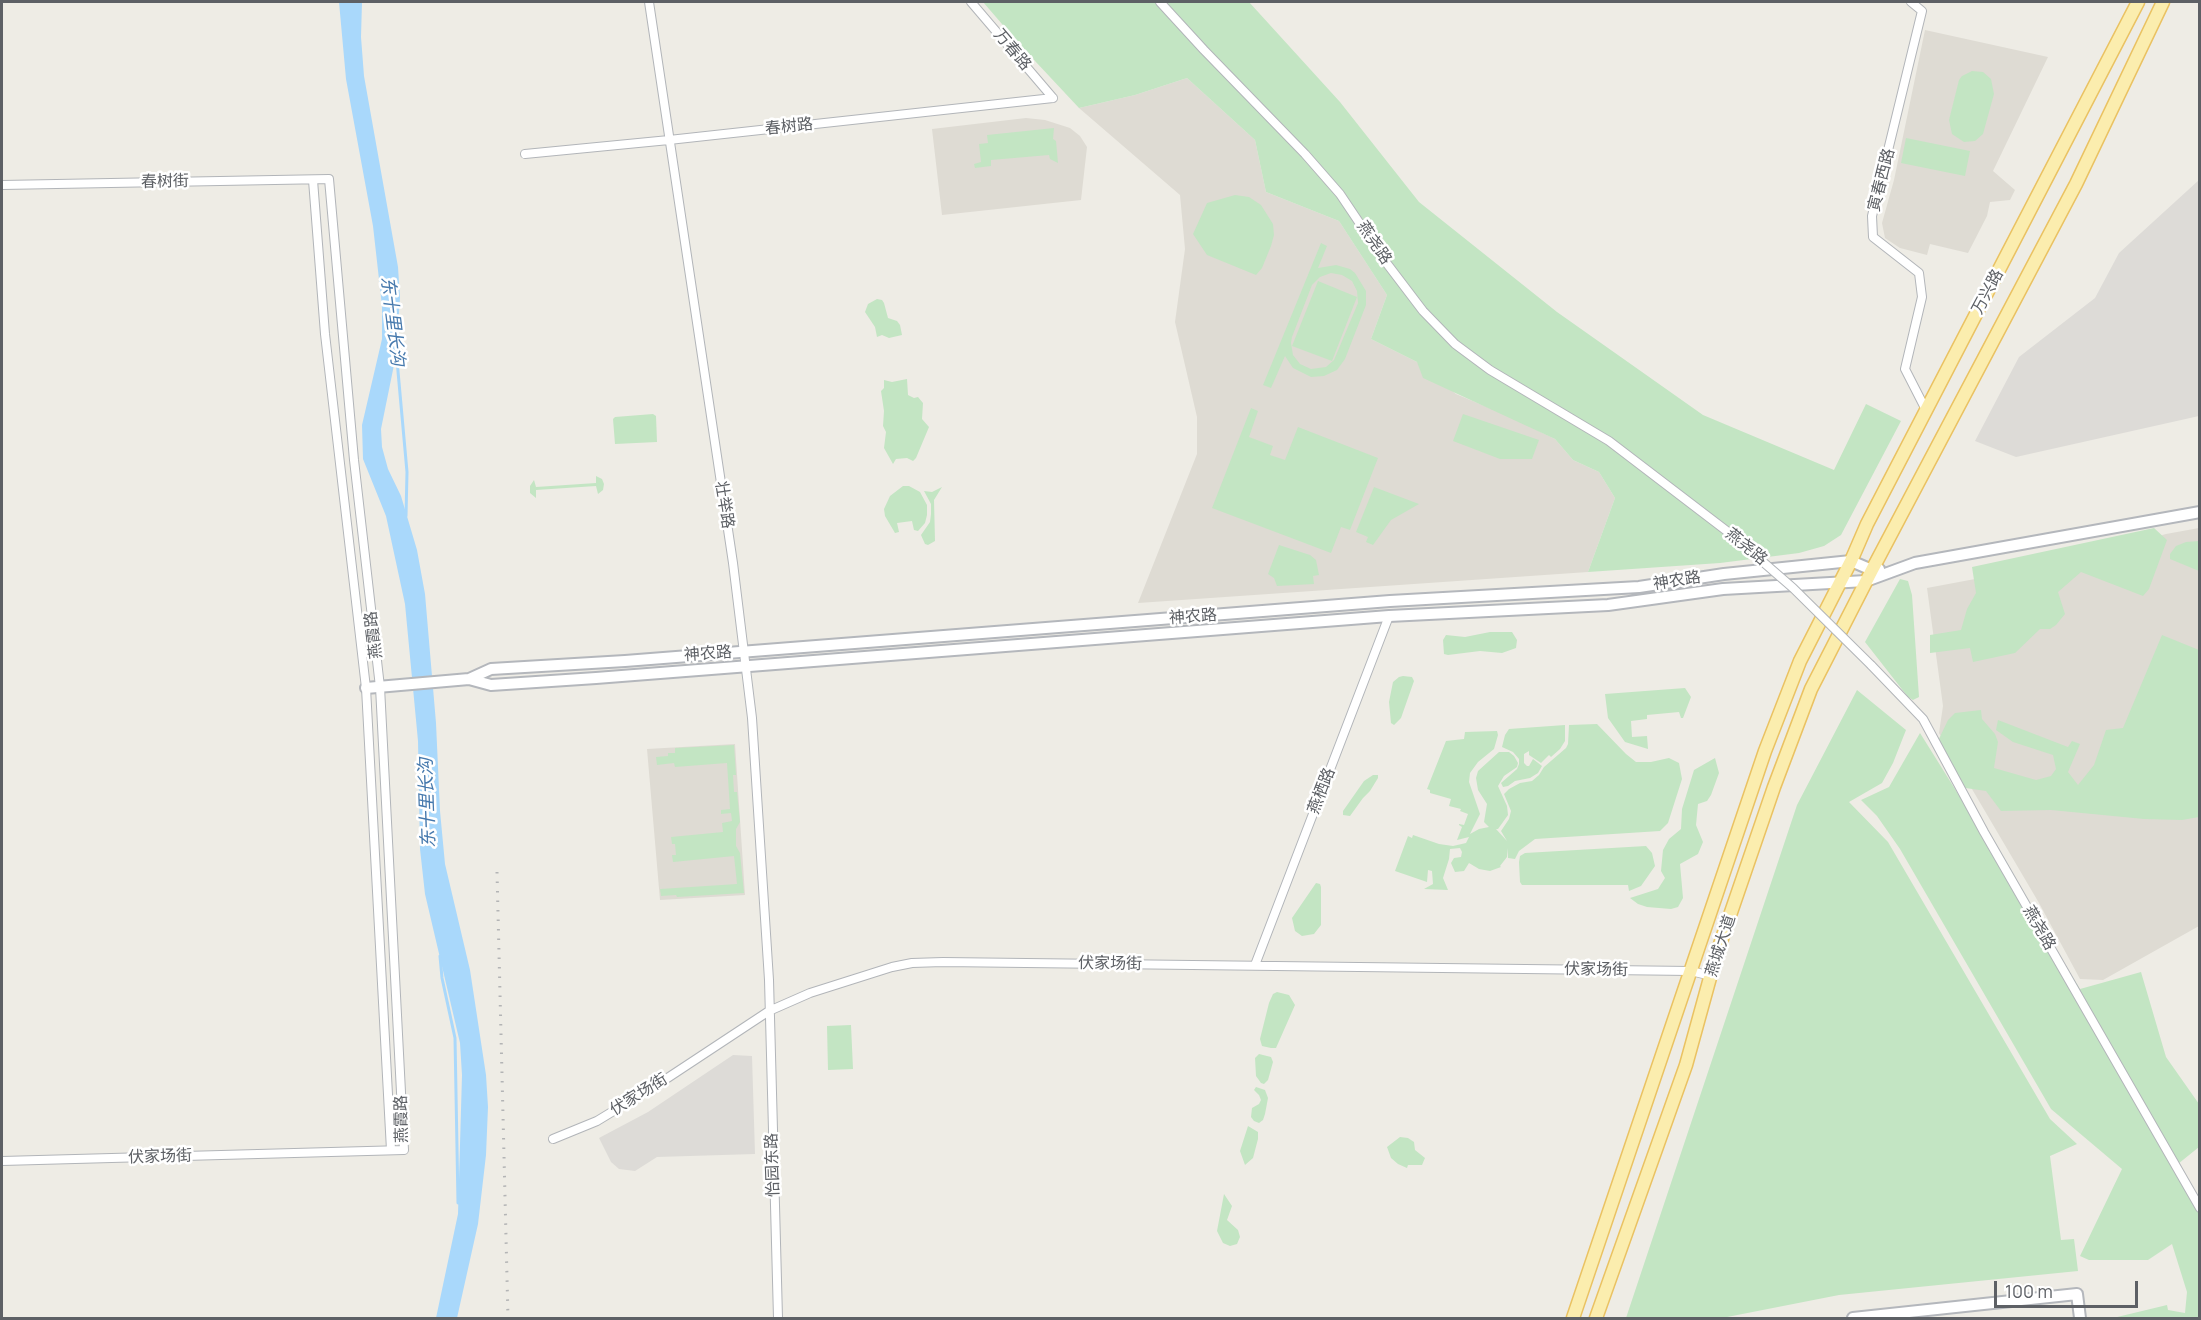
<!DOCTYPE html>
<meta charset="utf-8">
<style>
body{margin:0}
#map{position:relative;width:2201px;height:1320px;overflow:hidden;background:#eeece5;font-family:Manrope,sans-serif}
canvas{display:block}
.frame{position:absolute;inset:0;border:3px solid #5d6065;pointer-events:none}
.scale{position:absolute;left:1994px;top:1281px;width:144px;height:27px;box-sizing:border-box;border:3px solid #5d6065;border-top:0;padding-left:8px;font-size:18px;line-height:21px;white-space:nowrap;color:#5d6065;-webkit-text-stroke:4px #fff;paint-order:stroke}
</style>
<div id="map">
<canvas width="2201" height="1320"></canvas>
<div class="frame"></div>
<div class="scale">100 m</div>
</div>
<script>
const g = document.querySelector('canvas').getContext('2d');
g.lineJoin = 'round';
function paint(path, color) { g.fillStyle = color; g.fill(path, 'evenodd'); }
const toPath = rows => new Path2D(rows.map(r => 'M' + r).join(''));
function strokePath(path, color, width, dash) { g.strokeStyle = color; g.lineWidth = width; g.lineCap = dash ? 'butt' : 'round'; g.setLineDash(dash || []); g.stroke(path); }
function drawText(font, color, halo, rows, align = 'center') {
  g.font = font + ' Manrope,"Noto Sans SC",sans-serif'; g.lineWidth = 5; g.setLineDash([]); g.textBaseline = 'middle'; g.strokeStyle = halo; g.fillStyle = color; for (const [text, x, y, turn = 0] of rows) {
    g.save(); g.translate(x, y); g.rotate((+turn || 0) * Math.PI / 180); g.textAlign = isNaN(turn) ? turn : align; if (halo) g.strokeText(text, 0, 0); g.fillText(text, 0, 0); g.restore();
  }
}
paint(toPath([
 [2199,180,2199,416,2016,457,1975,441,2019,357,2095,298,2119,253],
 [733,1055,752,1056,755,1154,657,1157,635,1171,619,1169,611,1162,599,1138,648,1112]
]), '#dddbd7');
paint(toPath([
 [1925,30,2048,57,1993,171,2015,190,2010,200,1990,202,1987,216,1968,253,1930,244,1927,255,1900,248,1885,238,1882,223,1894,180],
 [1187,78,1255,140,1266,192,1339,221,1387,295,1371,339,1417,362,1456,394,1506,415,1555,439,1573,460,1599,472,1615,498,1588,572,1138,603,1197,454,1197,417,1175,322,1185,249,1180,195,1079,108,1135,95],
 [1026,118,1045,120,1070,128,1080,136,1087,147,1081,200,942,215,932,129],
 [2199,528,2199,926,2103,980,2080,979,2039,903,1939,733,1943,706,1927,588,2071,561,2166,534],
 [735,744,745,895,660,900,647,749]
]), '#dedbd3');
paint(toPath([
 [983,2,1249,2,1340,102,1419,202,1557,312,1703,415,1834,470,1866,404,1901,421,1841,535,1824,546,1799,553,1720,563,1588,572,1615,498,1599,472,1573,460,1555,439,1423,378,1417,362,1371,339,1387,295,1339,221,1266,192,1255,140,1187,78,1135,95,1079,108,1021,46],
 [1972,71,1983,72,1991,79,1994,94,1983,134,1975,141,1964,142,1952,134,1949,120,1959,80,1962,76],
 [1054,128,1053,139,1056,141,1058,163,1050,159,1049,155,991,160,991,166,975,168,974,164,981,162,979,144,988,143,987,135],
 [1906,138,1970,151,1965,176,1901,163],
 [1235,195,1249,197,1261,205,1273,224,1274,235,1271,246,1262,268,1256,275,1207,255,1193,234,1207,203],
 [1321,243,1327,246,1318,268,1336,265,1350,269,1355,273,1366,291,1366,305,1345,359,1337,370,1324,376,1311,377,1293,368,1285,356,1271,388,1263,385],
 [1331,273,1342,275,1352,281,1357,291,1358,303,1334,360,1326,367,1311,369,1300,364,1293,355,1291,343,1292,337,1312,285,1320,277],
 [1318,281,1357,297,1332,361,1292,346],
 [877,299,882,300,884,303,888,318,897,321,900,325,902,335,889,338,882,335,877,337,875,327,865,312,868,304],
 [907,379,908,395,914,398,918,397,923,403,922,419,929,427,916,458,913,461,907,458,896,459,893,464,884,448,886,432,883,426,884,411,881,391,884,388,884,380,892,382],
 [1251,408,1258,411,1249,437,1273,446,1270,455,1285,460,1298,427,1378,458,1350,530,1341,527,1331,553,1212,508],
 [653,414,656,416,657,442,615,444,613,419,615,417],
 [1463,414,1539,440,1532,459,1500,459,1453,441],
 [596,476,602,479,604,484,603,490,598,494,596,486,536,490,536,498,530,493,530,486,534,480,536,487,596,483],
 [903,486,909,486,920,492,927,505,927,515,925,523,918,531,914,530,912,521,897,523,899,532,895,533,885,516,884,509,890,496],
 [942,487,934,500,935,541,928,545,925,544,921,535,930,522,931,514,931,504,924,491,932,492],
 [1374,487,1419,504,1391,520,1373,545,1366,542,1368,537,1356,532],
 [2154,528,2167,540,2149,589,2143,596,2081,572,2058,592,2065,614,2056,625,2050,629,2040,629,2015,653,1973,662,1970,648,1930,653,1930,635,1961,630,1967,609,1976,593,1972,567],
 [2199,541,2199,571,2170,559,2170,554,2176,546,2186,542],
 [1279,545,1310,555,1316,560,1319,575,1313,576,1314,584,1277,586,1274,578,1268,574],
 [1900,579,1908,581,1912,595,1919,697,1913,700,1908,697,1865,642],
 [1490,632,1512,632,1517,640,1516,648,1502,653,1480,651,1448,655,1444,654,1443,640,1446,635,1465,637],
 [2162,635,2199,650,2199,817,2182,820,2144,819,2051,810,2001,811,1986,791,1959,787,1936,745,1948,720,1955,713,1981,710,1982,719,1995,734,1998,742,1994,768,2036,780,2051,776,2056,769,2053,755,2013,742,1996,730,1998,720,2068,747,2072,741,2080,744,2068,772,2078,785,2094,765,2106,730,2123,728],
 [1403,676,1412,677,1414,681,1401,718,1394,725,1391,723,1389,702,1393,682,1399,677],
 [1685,688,1691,697,1683,718,1681,718,1679,712,1647,715,1647,719,1631,721,1632,737,1647,736,1648,749,1625,742,1608,718,1605,694],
 [1857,690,1906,730,1893,763,1882,783,1849,802,1888,842,2050,1119,2077,1144,2050,1156,2061,1240,2074,1239,2078,1271,1839,1295,1722,1318,1626,1318,1797,805],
 [1597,724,1626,754,1636,762,1651,762,1669,758,1679,763,1682,779,1668,823,1660,831,1535,839,1519,851,1515,859,1508,858,1508,848,1507,857,1500,866,1501,867,1490,871,1479,869,1469,863,1464,871,1455,872,1451,863,1454,858,1461,857,1462,852,1460,848,1450,849,1449,859,1443,878,1448,890,1424,889,1433,884,1432,871,1428,870,1427,882,1395,871,1408,836,1412,838,1413,835,1439,844,1453,846,1466,843,1469,837,1457,840,1462,827,1459,825,1459,824,1464,825,1468,814,1460,811,1461,809,1449,806,1451,799,1430,793,1430,790,1427,789,1446,741,1464,739,1465,732,1497,731,1498,735,1494,749,1478,762,1470,773,1469,782,1480,814,1470,834,1479,829,1489,827,1484,822,1487,804,1478,790,1476,778,1478,771,1499,752,1509,752,1514,756,1518,763,1517,767,1504,776,1498,786,1507,806,1508,815,1498,829,1496,829,1507,841,1501,831,1509,819,1511,811,1504,794,1509,789,1520,783,1532,781,1539,775,1544,767,1566,748,1568,744,1569,725],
 [1565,725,1565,741,1560,749,1551,757,1549,755,1541,763,1529,755,1529,751,1524,754,1524,763,1527,766,1529,766,1533,759,1542,766,1538,773,1530,778,1515,781,1508,786,1503,787,1501,783,1517,769,1519,764,1519,759,1513,752,1502,747,1505,735,1509,729],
 [1920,733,2080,989,2141,972,2166,1057,2199,1104,2199,1147,2173,1168,2199,1212,2199,1318,2113,1318,2167,1305,2168,1310,2185,1313,2187,1292,2172,1244,2148,1260,2089,1260,2080,1256,2122,1169,2051,1109,1900,849,1877,816,1861,800,1889,787],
 [734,745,736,775,733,775,734,792,737,792,740,822,736,829,736,846,740,853,744,893,677,897,676,895,661,896,660,889,737,884,734,856,673,862,672,855,676,855,675,844,672,844,671,837,723,832,722,823,732,821,731,813,721,814,721,810,730,809,727,763,675,767,674,763,657,765,656,757,668,756,668,753,675,753,675,748],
 [1715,758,1719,773,1711,795,1707,801,1698,804,1696,825,1703,842,1698,854,1680,864,1683,898,1678,907,1671,909,1647,907,1638,904,1630,898,1658,889,1665,878,1661,871,1663,850,1669,839,1681,829,1682,809,1694,770],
 [1373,775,1378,775,1378,778,1370,791,1363,798,1350,816,1343,815,1343,811,1364,781],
 [1646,846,1652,853,1655,866,1641,886,1629,891,1628,885,1522,885,1520,882,1519,862,1520,856,1525,853],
 [1316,883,1320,884,1321,887,1321,925,1314,934,1302,936,1295,931,1292,918],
 [1277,992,1289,995,1295,1005,1276,1048,1271,1048,1262,1046,1260,1039,1269,1003,1273,994],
 [851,1025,853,1069,828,1070,827,1026],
 [1259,1054,1271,1057,1273,1062,1268,1080,1264,1084,1261,1083,1256,1076,1255,1058],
 [1256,1087,1265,1090,1268,1098,1265,1114,1263,1120,1259,1123,1254,1121,1251,1117,1252,1108,1259,1104,1261,1100,1259,1095,1254,1090],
 [1248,1126,1258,1132,1258,1139,1253,1158,1245,1165,1240,1151],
 [1400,1137,1408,1138,1414,1142,1415,1150,1425,1158,1422,1165,1408,1165,1407,1168,1398,1164,1391,1158,1387,1147],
 [1224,1194,1232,1206,1227,1220,1238,1230,1240,1237,1237,1244,1230,1246,1223,1243,1217,1231]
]), '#c3e5c3');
paint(toPath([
 [339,2,362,2,361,37,364,76,398,267,400,298,396,355,381,429,382,447,388,469,401,496,417,550,425,594,436,723,440,811,445,864,470,970,486,1075,488,1107,486,1155,478,1224,457,1318,436,1318,458,1214,462,1075,460,1043,425,894,420,849,418,741,405,604,386,516,363,459,362,425,382,339,382,306,373,226,346,79]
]), '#a9d8fb');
strokePath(toPath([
 [396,349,407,472,406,516],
 [440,956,442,978,455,1038,458,1203]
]), '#a9d8fb', 3);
const street = toPath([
 [649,2,733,563,752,718,769,980,778,1318],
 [971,2,1053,98],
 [1160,2,1204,50,1305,154,1340,194,1385,261,1423,311,1455,344,1490,370,1609,441,1732,535],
 [1911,2,1922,11,1872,216,1873,237,1919,273,1922,297,1905,369,1926,410],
 [525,154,669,140,1053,98],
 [313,180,325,334,366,688,391,1150],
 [2,185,329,179,354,460,380,687,404,1150,2,1161],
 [1871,665,1923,719,1984,832,2200,1208],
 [1255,965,1389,616],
 [553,1139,597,1121,666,1079,769,1011,810,993,892,967,912,963,943,962,1691,971,1711,976]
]);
const secondary = toPath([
 [469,679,491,669,625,661,1390,601,1639,587,1724,574,1851,561,1872,570,1879,569],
 [366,688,469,679,491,685,596,678,1389,616,1608,605,1723,589,1866,581,1915,563,2200,512],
 [1853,1318,2077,1294,2080,1318]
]);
const primary = toPath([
 [1573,1318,1765,751,1800,661,1851,561,1867,524,2138,2],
 [1596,1318,1686,1065,1716,956,1774,787,1811,689,1872,570,2076,184,2163,2]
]);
strokePath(street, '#b2b5b9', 10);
strokePath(secondary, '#b4b7bc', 14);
strokePath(primary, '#eac262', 15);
strokePath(street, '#fff', 8);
strokePath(secondary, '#fff', 10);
strokePath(primary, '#fbedae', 12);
strokePath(toPath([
 [497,872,508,1318]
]), '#b3b4b5', 3, [1.5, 8]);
const streetBridge = toPath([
 [1732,535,1793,588,1871,665]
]);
strokePath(streetBridge, '#b2b5b9', 10, []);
strokePath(streetBridge, '#fff', 8);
drawText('16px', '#5d6065', '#fff', [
 ["万春路",1012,50,50],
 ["春树路",789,127,-6],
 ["寅春西路",1882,180,-76],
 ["春树街",165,182,-1],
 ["燕尧路",1374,243,56],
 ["万兴路",1988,292,-62],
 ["壮举路",724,505,81],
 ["燕尧路",1746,547,39],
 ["神农路",1677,581,-9],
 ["神农路",1193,617,-4],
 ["燕霞路",374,635,-97],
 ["神农路",708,654,-4],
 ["燕栖路",1322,791,-69],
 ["燕尧路",2039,928,60],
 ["燕城大道",1721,946,-72],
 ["伏家场街",1110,964,1],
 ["伏家场街",1596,970,1],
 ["伏家场街",639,1095,-32],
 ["燕霞路",402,1119,-91],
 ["伏家场街",160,1157,-2],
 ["怡园东路",773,1165,-92]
]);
drawText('italic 18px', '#4679ad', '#fff', [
 ["东十里长沟",392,321,83],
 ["东十里长沟",428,803,-92]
]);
</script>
